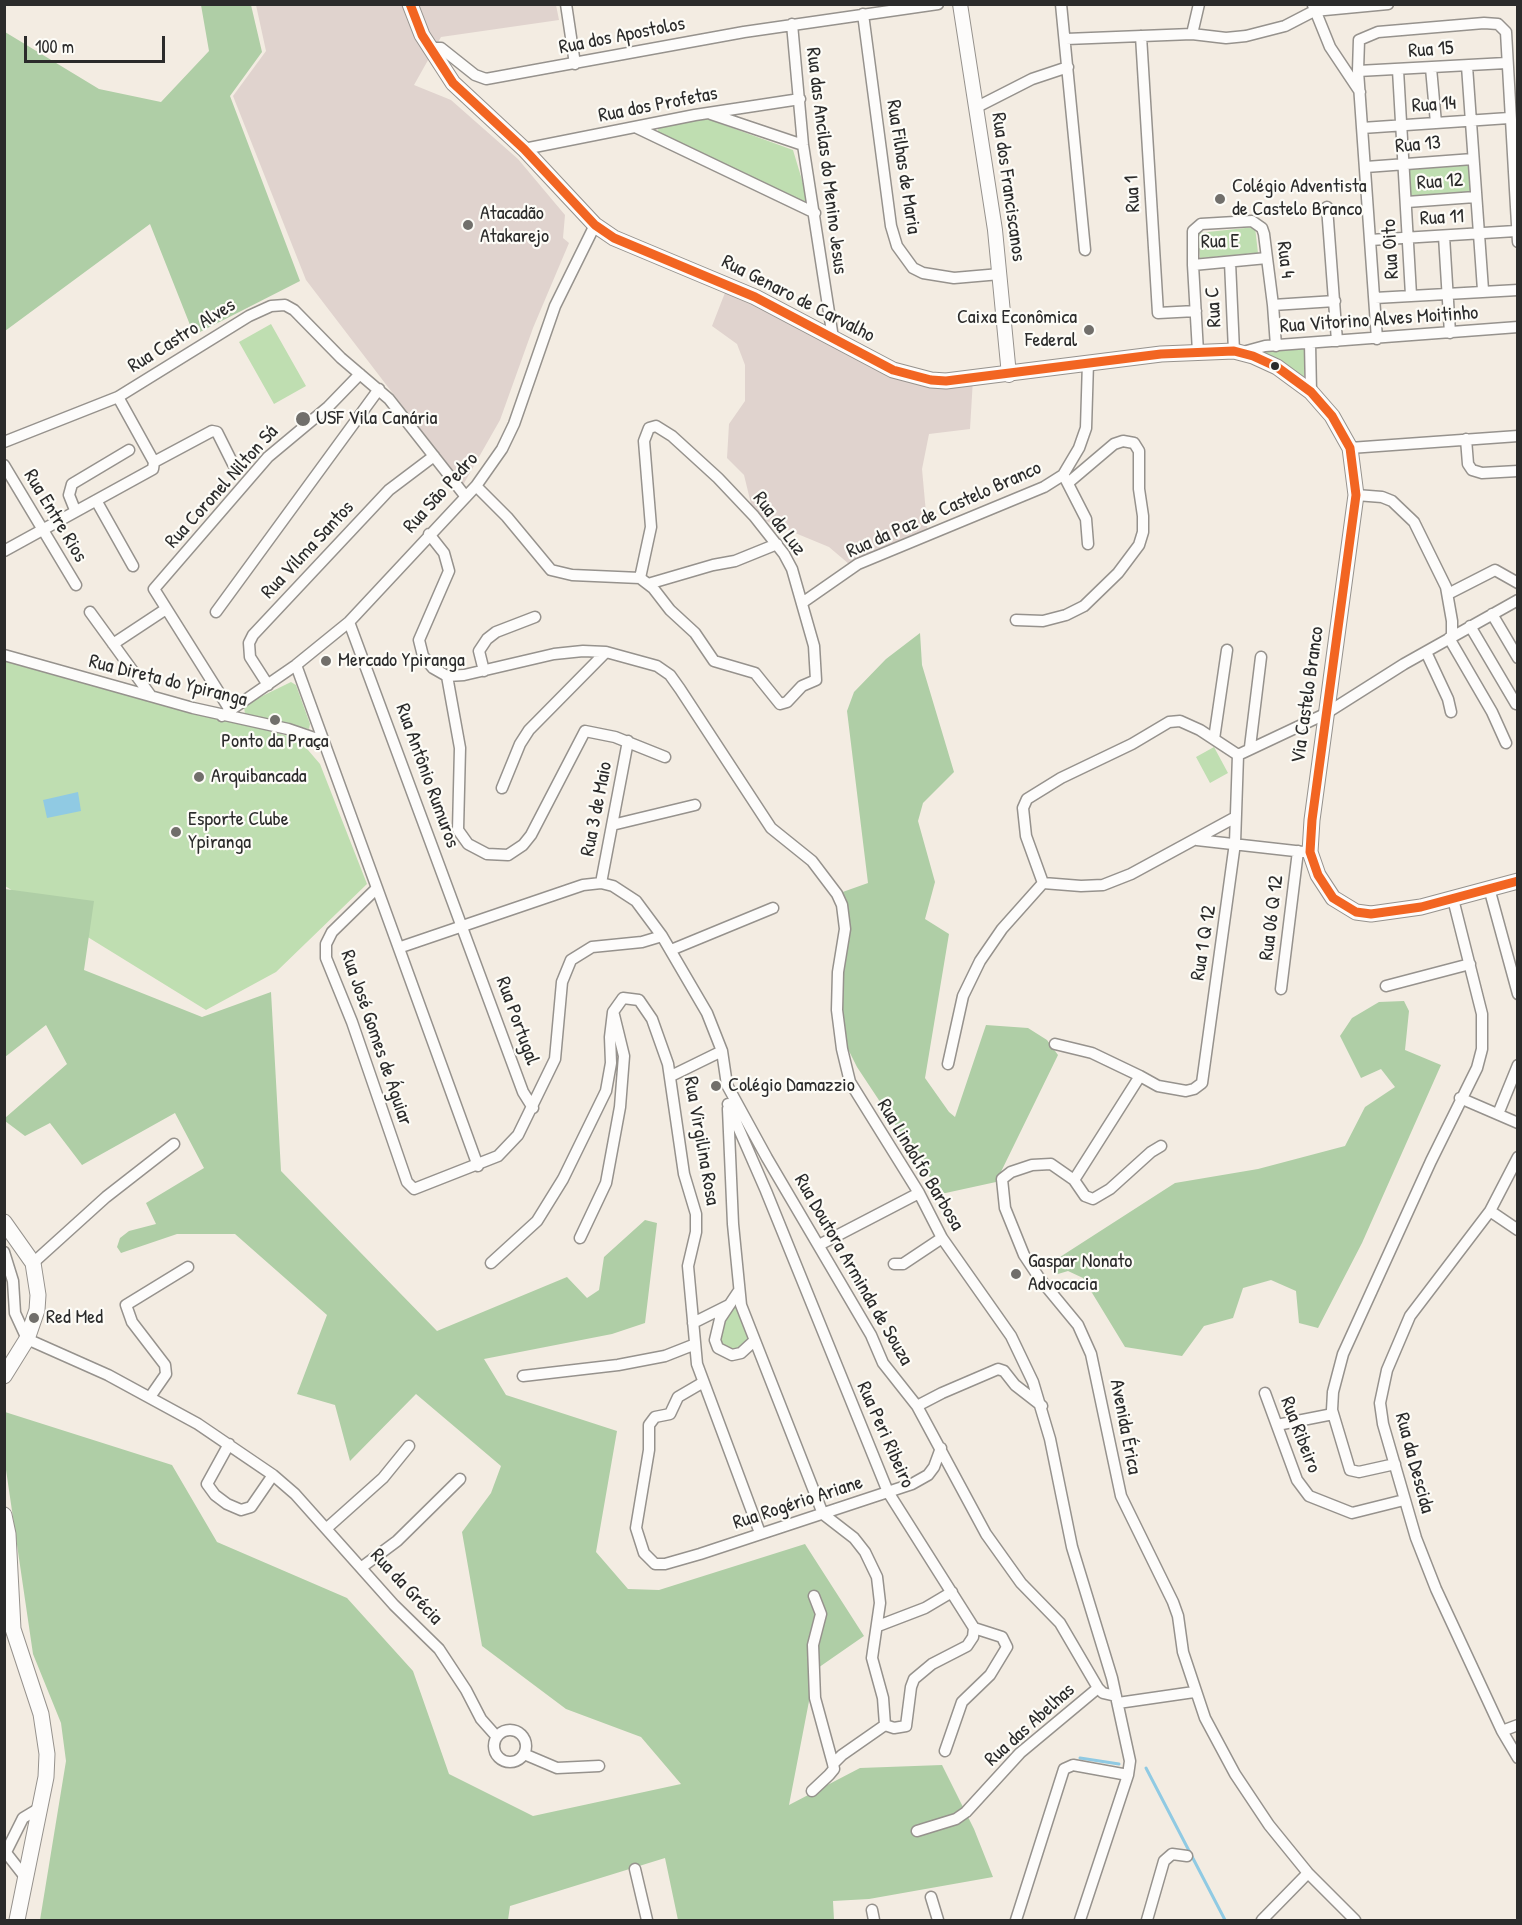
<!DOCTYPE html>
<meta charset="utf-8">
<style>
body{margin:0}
#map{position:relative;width:1522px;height:1925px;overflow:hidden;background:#f3ece2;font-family:"Patrick Hand",sans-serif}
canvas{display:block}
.frame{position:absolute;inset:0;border:6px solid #2b2b2b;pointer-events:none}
.scale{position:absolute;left:24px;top:36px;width:141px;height:27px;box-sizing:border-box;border:3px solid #2b2b2b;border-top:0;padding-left:8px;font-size:18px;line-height:21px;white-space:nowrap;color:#2b2b2b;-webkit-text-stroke:4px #fdfcf7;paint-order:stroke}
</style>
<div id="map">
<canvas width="1522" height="1925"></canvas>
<div class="frame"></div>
<div class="scale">100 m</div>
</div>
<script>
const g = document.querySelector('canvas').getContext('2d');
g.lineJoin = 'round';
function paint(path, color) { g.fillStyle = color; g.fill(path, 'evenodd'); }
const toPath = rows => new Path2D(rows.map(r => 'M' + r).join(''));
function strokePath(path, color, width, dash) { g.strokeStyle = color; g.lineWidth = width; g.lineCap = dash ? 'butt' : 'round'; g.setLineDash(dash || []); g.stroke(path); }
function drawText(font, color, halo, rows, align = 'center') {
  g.font = font + ' "Patrick Hand",sans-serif'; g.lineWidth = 4.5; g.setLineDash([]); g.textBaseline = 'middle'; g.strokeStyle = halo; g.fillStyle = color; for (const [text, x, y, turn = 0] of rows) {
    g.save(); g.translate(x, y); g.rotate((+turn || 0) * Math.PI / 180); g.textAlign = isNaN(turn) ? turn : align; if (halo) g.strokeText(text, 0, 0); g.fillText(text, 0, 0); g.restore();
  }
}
paint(toPath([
 [256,5,556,5,559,20,441,37,414,85,451,100,518,159,565,215,563,238,569,243,533,328,500,420,463,485,306,280,233,96,266,51],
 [728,285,893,370,973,379,970,429,929,434,922,469,928,535,849,564,829,547,754,516,744,475,727,458,729,424,745,401,745,365,737,344,712,326]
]), '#e0d3ce');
paint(toPath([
 [705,118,793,150,808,200,805,202,657,133,659,127],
 [1468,163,1471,194,1410,199,1407,168],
 [1255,227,1258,253,1200,258,1198,233],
 [271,324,306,386,274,404,239,342],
 [1304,348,1304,380,1263,352],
 [4,660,292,737,308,750,320,764,367,884,276,972,206,1010,5,886],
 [291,682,296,685,310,724,309,729,245,714,244,707,248,703],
 [1214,747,1228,773,1210,783,1196,757],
 [736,1300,750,1340,733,1353,719,1342,718,1331]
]), '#bfdeb1');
paint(toPath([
 [201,5,251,5,262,52,230,96,300,281,194,335,150,224,5,331,5,32,99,89,161,102,209,51],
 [920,633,922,665,954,772,923,803,918,821,935,882,925,919,949,934,925,1078,949,1112,955,1117,986,1025,1028,1028,1047,1040,1058,1055,996,1182,941,1194,857,1067,844,1041,838,972,845,929,837,894,868,883,847,711,854,692,886,659],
 [5,889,94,901,84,970,202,1017,271,992,281,1171,437,1331,567,1277,587,1298,599,1290,604,1257,645,1220,657,1223,645,1323,612,1334,484,1359,506,1395,617,1431,596,1552,628,1589,659,1590,805,1544,864,1636,815,1670,789,1805,860,1768,942,1765,974,1829,993,1877,869,1899,833,1901,834,1920,678,1920,665,1858,510,1906,508,1920,40,1920,66,1761,61,1723,33,1654,5,1463,5,1412,172,1465,217,1542,347,1598,413,1671,449,1774,533,1816,681,1784,641,1737,566,1709,482,1646,462,1532,491,1493,501,1466,416,1394,350,1461,335,1405,297,1394,327,1315,235,1234,177,1234,121,1253,117,1247,120,1238,129,1231,156,1224,146,1203,204,1168,175,1113,82,1165,50,1123,25,1136,5,1121,5,1118,67,1064,46,1025,5,1057],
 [1404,1001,1409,1011,1405,1050,1441,1065,1362,1243,1318,1328,1299,1323,1296,1291,1271,1280,1243,1288,1233,1318,1204,1326,1182,1356,1125,1347,1083,1278,1068,1271,1058,1274,1046,1266,1175,1183,1258,1169,1345,1146,1365,1107,1395,1087,1381,1069,1361,1078,1340,1036,1352,1018,1379,1002]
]), '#afcea6');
paint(toPath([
 [78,792,81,811,47,818,43,800]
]), '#90cae3');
strokePath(toPath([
 [1080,1758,1119,1764],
 [1146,1768,1225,1920]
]), '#90cae3', 3);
const minor = toPath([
 [566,4,575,64],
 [1061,4,1085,250],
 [1313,5,1330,47,1360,92],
 [863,14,891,226,897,246,913,268,923,273,954,278,1000,274],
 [792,24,803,145,833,338],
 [1506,32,1518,242],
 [1192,34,1199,4],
 [1141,36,1158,313,1196,311],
 [1066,39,1192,34,1226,38,1246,36,1285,26,1314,11,1388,4],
 [430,48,441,48,475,75,486,79,744,32,938,4],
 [1467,66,1483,290],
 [1431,68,1436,123],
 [1398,70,1411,295],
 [1358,71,1506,63],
 [977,107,1032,79,1068,67],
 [711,114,803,145],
 [635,127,815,213],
 [1362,128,1509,118],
 [524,149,695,115,800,99],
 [1366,167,1473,159],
 [1407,202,1475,197],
 [1327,207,1337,341],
 [1444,236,1450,333],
 [1370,240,1516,231],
 [1267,258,1193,265,1193,231,1201,224,1252,221,1262,228,1264,234,1267,258,1273,305,1276,346],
 [1230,262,1234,351],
 [1193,265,1198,352],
 [1375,298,1518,290],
 [1273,305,1335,301],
 [1377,339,1358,71,1359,40,1378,32,1484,23,1498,24,1506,32],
 [1310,343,1311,392],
 [1243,352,1265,346,1518,327],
 [1466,439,1468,464,1472,470,1482,473,1518,471],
 [4,442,118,397,249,316,271,306,285,305,294,310,341,358,389,399,466,497],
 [1350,448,1518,436],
 [154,462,212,431,217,432,233,464],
 [4,465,76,585],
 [1065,478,1086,519,1088,544],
 [476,486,507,517,551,570,572,575,640,578,653,588,670,610,695,633,714,661,755,673,780,704,787,702,802,686,816,680,814,646,792,569,784,554,754,516,718,478,672,436,656,426,649,428,644,441,651,527,640,578],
 [1356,495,1382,497,1392,501,1414,522,1446,587,1452,621,1452,636],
 [97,502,133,566],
 [75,510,69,495,72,484,129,450],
 [429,534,444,553,449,571,419,640,423,656,433,668,447,676,464,675,554,654,583,651,606,652,657,666,670,675,680,689,771,828,812,861,837,894,842,905,845,929,838,972,837,1010,842,1049,850,1082,919,1193,942,1238,1011,1336,1033,1382,1050,1439,1072,1547,1112,1678,1130,1761,1128,1775,1080,1920],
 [4,551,153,469,154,462,118,397],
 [648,584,713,565,735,561,777,544],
 [1448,594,1495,570,1518,583],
 [802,603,858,564,1044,487,1063,475,1079,448,1086,428,1088,362],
 [90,612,151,696],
 [216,612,379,389],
 [1492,614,1518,658],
 [1016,620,1043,621,1066,615,1084,606,1118,573,1139,545,1143,532,1143,516,1139,489,1139,451,1134,443,1123,441,1114,444,1068,483],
 [349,622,523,1092,533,1108],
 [1470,626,1516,704],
 [1449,638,1492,712,1506,743],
 [113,644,166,609],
 [1426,652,1448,699,1451,712],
 [4,655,193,708,288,729,323,741],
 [296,665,478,1166],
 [484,671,479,651,487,639,496,632,535,617],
 [447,676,460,748,458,830,468,844,487,854,508,855,523,845,531,835,585,731,615,737,665,757],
 [268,685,250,657,249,643,253,635,389,490,434,456],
 [230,710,154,589,268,457,328,407,360,374],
 [222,716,296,665,349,622,476,486,502,449,514,424,555,306,595,225],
 [1214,739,1227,650],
 [1250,747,1261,657],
 [1238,755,1325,714,1404,664,1518,600],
 [502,788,520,744,529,730,606,652],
 [1234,818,1131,874,1103,885,1081,886,1043,883,1026,836,1023,808,1027,799,1061,778,1132,744,1169,722,1180,721,1200,730,1238,755],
 [612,825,695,805],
 [1197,840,1304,852],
 [601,883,628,741],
 [377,888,332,932,326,944,326,958,352,1022,407,1182,414,1189,498,1156,518,1135,555,1059,562,982,571,960,592,947,642,942,662,936],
 [1489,888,1518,994],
 [401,947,583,885,601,883,613,886,636,901,662,936,707,1013,722,1051,727,1085,767,1158,871,1335,883,1363,917,1406,986,1534,1021,1583,1060,1623,1098,1688,1103,1693,1116,1696],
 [671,950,773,908],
 [1386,986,1470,964],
 [1281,989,1298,851],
 [1055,1044,1092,1053,1140,1076],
 [948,1064,963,996,980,961,1002,929,1043,883],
 [671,1076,722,1051],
 [1460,1098,1518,1123],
 [728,1104,766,1191,888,1492,974,1628,973,1637,967,1646,932,1664,914,1679,911,1687,906,1726,894,1728,885,1725],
 [728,1109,733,1224,741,1305,823,1514,854,1538,865,1552,877,1577,880,1603,872,1658,883,1698,885,1725],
 [1498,1114,1518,1065],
 [1161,1146,1151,1152,1110,1189,1093,1199,1085,1196,1074,1180,1051,1164,1032,1165,1011,1172,1002,1179,1005,1208,1024,1255,1040,1279,1078,1325,1091,1354,1121,1496,1173,1602,1178,1616,1183,1652,1205,1718,1235,1774,1269,1825,1308,1873,1355,1920],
 [1518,1157,1490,1211,1410,1316,1387,1370,1380,1403,1383,1424,1416,1538,1436,1589,1502,1731,1518,1758],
 [1074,1180,1140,1076,1158,1086,1186,1091,1194,1089,1202,1083,1235,843,1238,755],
 [1490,1211,1518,1230],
 [580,1238,606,1183,620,1107,624,1056,614,1015],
 [819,1245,919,1193],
 [4,1252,13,1281,15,1313,27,1339,108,1375,198,1424,273,1475,295,1494,394,1605,439,1649,466,1690,481,1719,497,1737],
 [33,1263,106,1197,174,1144],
 [491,1263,537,1221,563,1179,606,1091,611,1063,610,1037,613,1012,623,998,639,1000,652,1019,668,1064,684,1174,696,1214,696,1232,688,1266,697,1364,760,1533],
 [894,1264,903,1264,942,1238],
 [738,1292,720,1319,715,1340,718,1348,732,1355,741,1353,754,1341],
 [693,1323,729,1305],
 [523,1376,618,1365,665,1356,693,1345],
 [702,1383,678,1397,670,1414,655,1417,649,1425,649,1450,636,1528,644,1553,655,1564,665,1564,700,1554,912,1484,928,1475,934,1467,941,1448],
 [1265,1393,1297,1480,1309,1496,1352,1513,1404,1500],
 [150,1397,166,1374,165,1365,132,1322,126,1305,188,1267],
 [917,1406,942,1393,998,1369,1004,1371,1015,1385,1042,1406],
 [1277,1425,1333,1414],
 [229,1444,207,1484,215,1495,227,1504,241,1510,251,1507,273,1475],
 [1395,1464,1359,1472,1350,1470,1332,1410,1333,1392,1343,1354,1431,1161,1477,1068,1482,1049,1482,1014,1453,899],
 [327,1528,383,1478,409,1446],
 [362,1567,397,1541,460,1479],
 [814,1596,821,1614,813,1645,815,1698,833,1764],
 [878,1626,925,1608,952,1592],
 [1118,1703,1194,1692],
 '494 1746a16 16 0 1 1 32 0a16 16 0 1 1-32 0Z',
 [1502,1731,1518,1725],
 [945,1751,962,1702,990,1675,1007,1647,1002,1637,974,1628],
 [524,1754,557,1768,599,1766],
 [812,1791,829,1775,834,1769,833,1764,842,1755,885,1725],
 [917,1831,956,1819,966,1812,1020,1753,1098,1688],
 [7,1854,25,1877],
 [4,1856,23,1818,38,1809],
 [635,1869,647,1920],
 [931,1897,938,1920],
 [872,1910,874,1920],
 [1016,1920,1064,1769,1073,1765,1128,1775],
 [1147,1920,1164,1861,1172,1854,1187,1856],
 [1262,1920,1308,1873]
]);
const tertiary = toPath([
 [960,4,995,230,1009,375]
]);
const secondary = toPath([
 [410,4,422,35,453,83,524,149,595,225,614,238,755,297,893,370,931,380,946,381,1161,354,1234,351,1253,356,1277,367,1311,392,1332,416,1350,448,1356,495,1312,820,1310,852,1318,875,1333,898,1356,912,1371,914,1421,907,1518,881],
 [4,1222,33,1263,38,1295,37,1310,27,1339,4,1376],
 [4,1515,8,1534,13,1629,41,1714,47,1754,46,1777,17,1920]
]);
strokePath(minor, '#96928d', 13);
strokePath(tertiary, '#96928d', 16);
strokePath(secondary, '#96928d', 17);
strokePath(minor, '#fdfcfb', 10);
strokePath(tertiary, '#fdfcfb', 14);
strokePath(secondary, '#fdfcfb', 15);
strokePath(toPath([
 [410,4,422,35,453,83,524,149,595,225,614,238,755,297,893,370,931,380,946,381,1161,354,1234,351,1253,356,1277,367,1311,392,1332,416,1350,448,1356,495,1312,820,1310,852,1318,875,1333,898,1356,912,1371,914,1421,907,1518,881]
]), '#f26522', 9);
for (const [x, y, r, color] of [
 [1220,199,6,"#716f6b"],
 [468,225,6,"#716f6b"],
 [1089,330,6,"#716f6b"],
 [1275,366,5,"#2b2b2b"],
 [303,419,8,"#716f6b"],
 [326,661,6,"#716f6b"],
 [275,720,6,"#716f6b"],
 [199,777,6,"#716f6b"],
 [176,832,6,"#716f6b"],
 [716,1086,6,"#716f6b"],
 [1016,1274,6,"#716f6b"],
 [34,1318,6,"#716f6b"]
]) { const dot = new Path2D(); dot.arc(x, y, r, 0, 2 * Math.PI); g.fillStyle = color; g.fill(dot); strokePath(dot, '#fdfcf7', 2); }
drawText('20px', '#2b2b2b', '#fdfcf7', [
 ["Rua dos Apostolos",622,36,-11],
 ["Rua 15",1431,50,-4],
 ["Rua dos Profetas",658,105,-11],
 ["Rua 14",1434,105,-4],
 ["Rua 13",1418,145,-5],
 ["Rua das Ancilas do Menino Jesus",826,161,83],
 ["Rua Filhas de Maria",903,167,81],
 ["Rua 12",1440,182,-4],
 ["Rua dos Franciscanos",1008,187,82],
 ["Rua 1",1133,194,-93],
 ["Rua 11",1442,218,-3],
 ["Rua E",1220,242,-1],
 ["Rua Oito",1391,249,-93],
 ["Rua 4",1285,260,83],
 ["Rua Genaro de Carvalho",798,299,27],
 ["Rua C",1214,307,-93],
 ["Rua Vitorino Alves Moitinho",1379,320,-4],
 ["Rua Castro Alves",182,336,-32],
 ["Rua Coronel Nilton Sá",222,487,-48],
 ["Rua São Pedro",441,493,-48],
 ["Rua da Paz de Castelo Branco",944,510,-24],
 ["Rua Entre Rios",55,516,59],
 ["Rua da Luz",779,524,53],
 ["Rua Vilma Santos",308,550,-47],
 ["Rua Direta do Ypiranga",168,681,14],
 ["Via Castelo Branco",1308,695,-82],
 ["Rua Antônio Rumuros",427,776,70],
 ["Rua 3 de Maio",597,809,-79],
 ["Rua 06 Q 12",1272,918,-83],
 ["Rua 1 Q 12",1204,943,-81],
 ["Rua Portugal",517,1021,70],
 ["Rua José Gomes de Águiar",376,1038,71],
 ["Rua Virgilina Rosa",701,1141,80],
 ["Rua Lindolfo Barbosa",920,1165,59],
 ["Rua Doutora Arminda de Souza",853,1270,60],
 ["Avenida Érica",1125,1427,79],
 ["Rua Peri Ribeiro",885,1435,66],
 ["Rua Ribeiro",1300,1435,69],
 ["Rua da Descida",1414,1463,75],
 ["Rua Rogério Ariane",798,1503,-18],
 ["Rua da Grécia",406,1587,47],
 ["Rua das Abelhas",1030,1725,-42]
]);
drawText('20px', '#2b2b2b', '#fdfcf7', [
 ["Colégio Adventista",1232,187],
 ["de Castelo Branco",1232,210],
 ["Atacadão",480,214],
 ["Atakarejo",480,237],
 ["Caixa Econômica",1077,318,"right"],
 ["Federal",1077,341,"right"],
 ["USF Vila Canária",316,419],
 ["Mercado Ypiranga",338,661],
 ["Ponto da Praça",275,742,"center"],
 ["Arquibancada",211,777],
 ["Esporte Clube",188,820],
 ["Ypiranga",188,843],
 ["Colégio Damazzio",728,1086],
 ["Gaspar Nonato",1028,1262],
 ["Advocacia",1028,1285],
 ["Red Med",46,1318]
], 'left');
</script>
